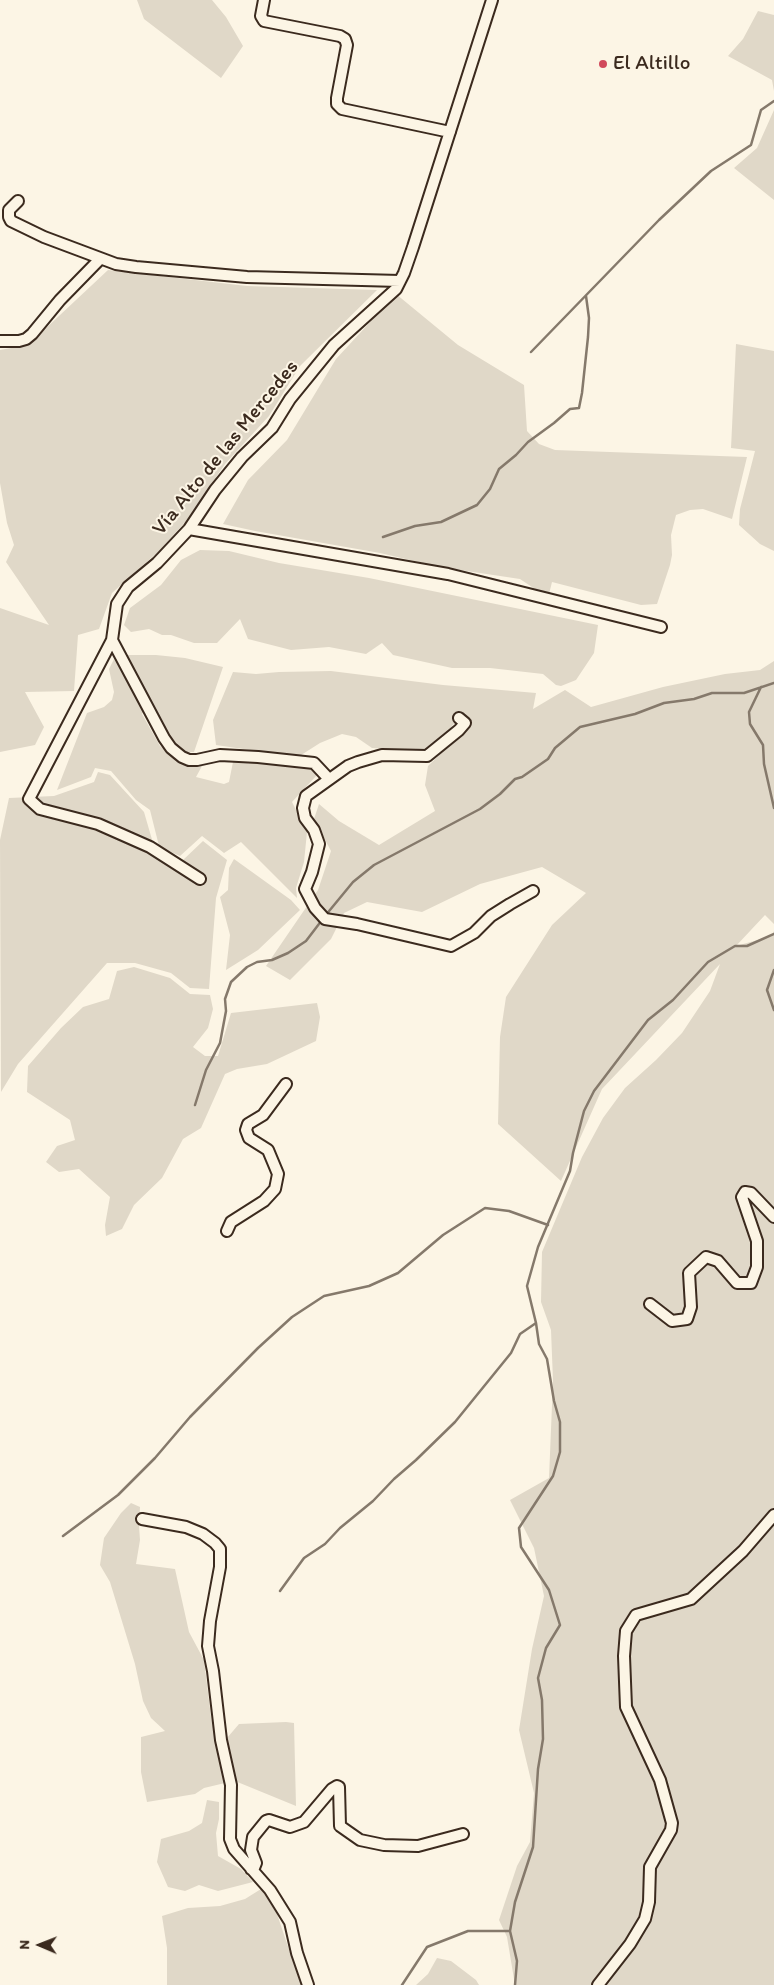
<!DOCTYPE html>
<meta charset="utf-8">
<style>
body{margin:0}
#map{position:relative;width:774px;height:1985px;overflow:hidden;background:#fcf5e5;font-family:Itim,sans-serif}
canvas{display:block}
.north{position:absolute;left:15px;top:1920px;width:50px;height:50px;-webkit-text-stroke:4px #fcf5e5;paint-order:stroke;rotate:271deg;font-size:14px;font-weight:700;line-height:20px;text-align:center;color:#3b2a1e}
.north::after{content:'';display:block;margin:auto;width:18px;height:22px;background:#3b2a1e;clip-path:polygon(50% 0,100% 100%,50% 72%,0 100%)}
</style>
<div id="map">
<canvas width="774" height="1985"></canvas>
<div class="north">N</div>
</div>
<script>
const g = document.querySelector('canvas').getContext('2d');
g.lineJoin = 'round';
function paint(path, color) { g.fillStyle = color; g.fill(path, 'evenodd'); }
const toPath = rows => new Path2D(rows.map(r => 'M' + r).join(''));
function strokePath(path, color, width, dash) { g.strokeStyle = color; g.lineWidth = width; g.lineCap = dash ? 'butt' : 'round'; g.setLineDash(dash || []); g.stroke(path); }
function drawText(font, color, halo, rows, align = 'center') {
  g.font = font + ' Itim,sans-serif'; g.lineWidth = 4; g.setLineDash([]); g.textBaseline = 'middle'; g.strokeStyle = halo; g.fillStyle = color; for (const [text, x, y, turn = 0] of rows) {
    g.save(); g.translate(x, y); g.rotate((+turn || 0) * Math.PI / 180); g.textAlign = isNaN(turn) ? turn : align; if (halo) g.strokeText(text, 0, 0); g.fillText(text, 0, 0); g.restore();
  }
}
paint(toPath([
 [137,0,212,0,226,17,243,46,221,78,144,19],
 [758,11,774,15,774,91,772,80,728,56,743,39],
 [774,110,774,200,734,168,757,148],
 [108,270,247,286,377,290,300,366,269,416,225,464,186,521,159,551,112,593,99,629,78,635,74,691,25,692,44,727,35,745,0,752,0,608,49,625,6,562,14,545,7,523,0,483,0,350,28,345],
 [396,294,458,345,524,385,527,431,539,444,555,450,747,457,732,519,703,509,690,510,676,515,671,535,672,555,670,565,657,604,641,605,552,582,549,594,538,591,520,579,440,567,380,553,255,531,223,524,248,480,287,440,336,359],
 [736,344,774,351,774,551,760,544,739,525,740,509,755,451,731,448],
 [200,550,229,551,279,563,369,578,598,625,594,653,576,680,561,686,556,685,543,674,490,668,452,668,393,655,382,643,366,654,329,647,291,650,248,639,240,619,217,643,194,643,171,635,162,635,149,629,131,632,124,625,130,608,161,585,181,560],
 [127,655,156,655,185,658,223,667,194,752,185,752,171,741],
 [114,659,146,710,142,714,160,746,175,758,202,766,196,777,224,784,229,782,233,762,257,761,309,768,317,775,292,802,307,832,304,862,296,888,297,898,241,842,224,853,202,836,180,856,166,850,183,860,203,841,227,860,216,898,209,989,190,988,171,973,135,963,107,963,18,1064,1,1092,0,840,9,798,54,796,94,782,98,772,110,775,144,812,153,843,159,846,150,810,136,800,111,771,95,768,91,777,57,790,87,713,104,707,112,700,114,692,109,669],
 [774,661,774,924,765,915,736,946,772,936,774,931,774,1985,515,1985,507,1937,499,1920,517,1866,530,1842,534,1793,519,1730,532,1649,544,1596,534,1548,510,1500,549,1478,553,1381,551,1330,541,1302,542,1252,582,1157,603,1118,625,1088,656,1060,682,1033,710,991,720,964,602,1089,561,1181,498,1124,500,1037,506,997,552,925,586,893,542,867,480,884,422,912,367,902,344,913,331,939,290,980,266,966,318,890,331,851,314,819,319,804,339,821,379,845,435,811,425,785,428,766,472,723,461,714,450,729,424,751,372,748,356,737,342,734,320,743,298,757,216,745,213,720,233,672,256,674,279,672,331,671,443,685,536,693,533,709,565,690,591,707,663,687,725,674,760,670],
 [234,859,291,900,300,910,258,950,226,970,230,935,220,897,228,890,229,868],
 [134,967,170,978,190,994,210,995,213,1009,208,1028,193,1047,205,1056,218,1056,231,1013,317,1003,320,1017,316,1041,267,1064,237,1069,225,1074,201,1128,183,1139,162,1178,134,1205,122,1229,106,1236,105,1225,110,1197,79,1169,59,1172,46,1162,57,1146,75,1140,70,1120,27,1092,28,1066,61,1028,83,1007,109,999,117,971],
 [131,1503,140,1507,139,1526,140,1540,136,1564,175,1569,189,1632,204,1660,211,1717,225,1783,204,1788,195,1794,147,1802,141,1772,141,1737,165,1731,151,1718,143,1701,135,1664,110,1582,100,1565,104,1538,121,1513],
 [286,1722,294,1723,296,1806,235,1781,227,1738,239,1724],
 [207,1800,219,1802,219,1819,216,1833,218,1856,241,1869,253,1882,218,1891,199,1885,185,1891,168,1887,157,1862,161,1839,189,1831,202,1823],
 [261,1889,277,1914,301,1985,167,1985,167,1948,162,1916,188,1908,220,1906,245,1899],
 [437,1958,451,1961,476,1980,479,1985,416,1985,428,1974]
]), '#e0d8c8');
strokePath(toPath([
 [531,352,659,220,711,171,751,145,761,110,774,101],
 [383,537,415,526,441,522,477,505,490,489,499,469,516,455,528,442,554,423,570,409,579,408,582,393,588,337,589,318,586,296],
 [761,687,749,712,750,724,763,745,764,764,774,808],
 [325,916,353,882,374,865,480,809,500,794,515,779,522,777,548,759,555,748,580,727,635,714,664,703,694,699,712,693,744,693,774,683],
 [774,970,767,990,774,1010],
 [195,1105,206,1070,220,1043,226,1011,225,999,231,982,247,967,257,962,272,960,288,953,306,941,322,920],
 [63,1536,118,1495,155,1458,190,1417,258,1348,292,1317,324,1296,369,1286,398,1273,443,1235,485,1208,509,1211,548,1225],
 [280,1591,304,1558,325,1544,340,1528,373,1501,394,1479,416,1460,455,1422,511,1353,520,1334,536,1323],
 [402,1985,427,1947,468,1931,510,1931],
 [515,1985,517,1961,510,1931,515,1902,533,1847,538,1769,543,1739,542,1700,538,1678,546,1648,560,1625,549,1590,521,1547,519,1528,553,1476,560,1452,560,1422,554,1401,547,1359,539,1344,536,1323,527,1286,538,1247,570,1171,573,1153,584,1111,594,1091,648,1020,673,1000,708,962,735,946,747,946,774,934]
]), '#85796b', 2.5);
const minor = toPath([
 [264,0,261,16,264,21,340,36,345,39,347,45,337,98,337,104,342,109,450,132],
 [18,201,9,210,9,217,11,221,44,237,116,264,136,267,247,277,400,281],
 [0,341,19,341,26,339,32,334,60,300,100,259],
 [189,529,448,574,661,627],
 [112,640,164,738,171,748,182,757,189,760,197,760,220,755,258,757,314,763,329,779],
 [459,718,465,723,459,730,427,756,382,755,358,762,348,766,306,796,303,808,305,818,314,830,319,844,312,872,305,889,315,908,325,919,357,924,451,946,474,933,491,916,510,904,533,891],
 [200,879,150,847,98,824,40,809,29,799,112,640,117,604,128,587,157,563,189,529,215,490,242,457,272,428,290,399,334,345,396,289,404,273,413,247,492,0],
 [227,1231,231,1222,264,1201,275,1189,278,1174,268,1150,249,1138,246,1130,248,1124,263,1115,286,1084],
 [650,1304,672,1321,687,1319,691,1307,689,1273,706,1257,718,1261,737,1283,751,1283,757,1267,757,1241,742,1197,745,1192,751,1193,774,1217],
 [142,1519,186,1527,203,1534,215,1543,220,1549,220,1567,210,1621,208,1646,213,1671,221,1740,231,1785,230,1839,234,1849,270,1890,290,1922,297,1953,308,1985],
 [251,1869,254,1868,256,1863,251,1850,253,1837,266,1821,269,1820,290,1827,304,1822,332,1789,337,1786,339,1787,340,1826,360,1840,384,1845,418,1846,463,1834],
 [598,1985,630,1944,645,1919,649,1902,650,1867,671,1830,672,1823,660,1780,626,1707,624,1656,626,1631,636,1615,691,1599,743,1551,774,1515]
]);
strokePath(minor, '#3b2a1e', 14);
strokePath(minor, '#fcf5e5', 10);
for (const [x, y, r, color] of [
 [603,64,5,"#d1495b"]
]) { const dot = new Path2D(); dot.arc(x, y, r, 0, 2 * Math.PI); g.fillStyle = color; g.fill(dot); strokePath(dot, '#fcf5e5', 2); }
drawText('21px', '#3b2a1e', '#fcf5e5', [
 ["El Altillo",613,64]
], 'left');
drawText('21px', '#3b2a1e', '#fcf5e5', [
 ["Vía Alto de las Mercedes",226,448,-51]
]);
</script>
